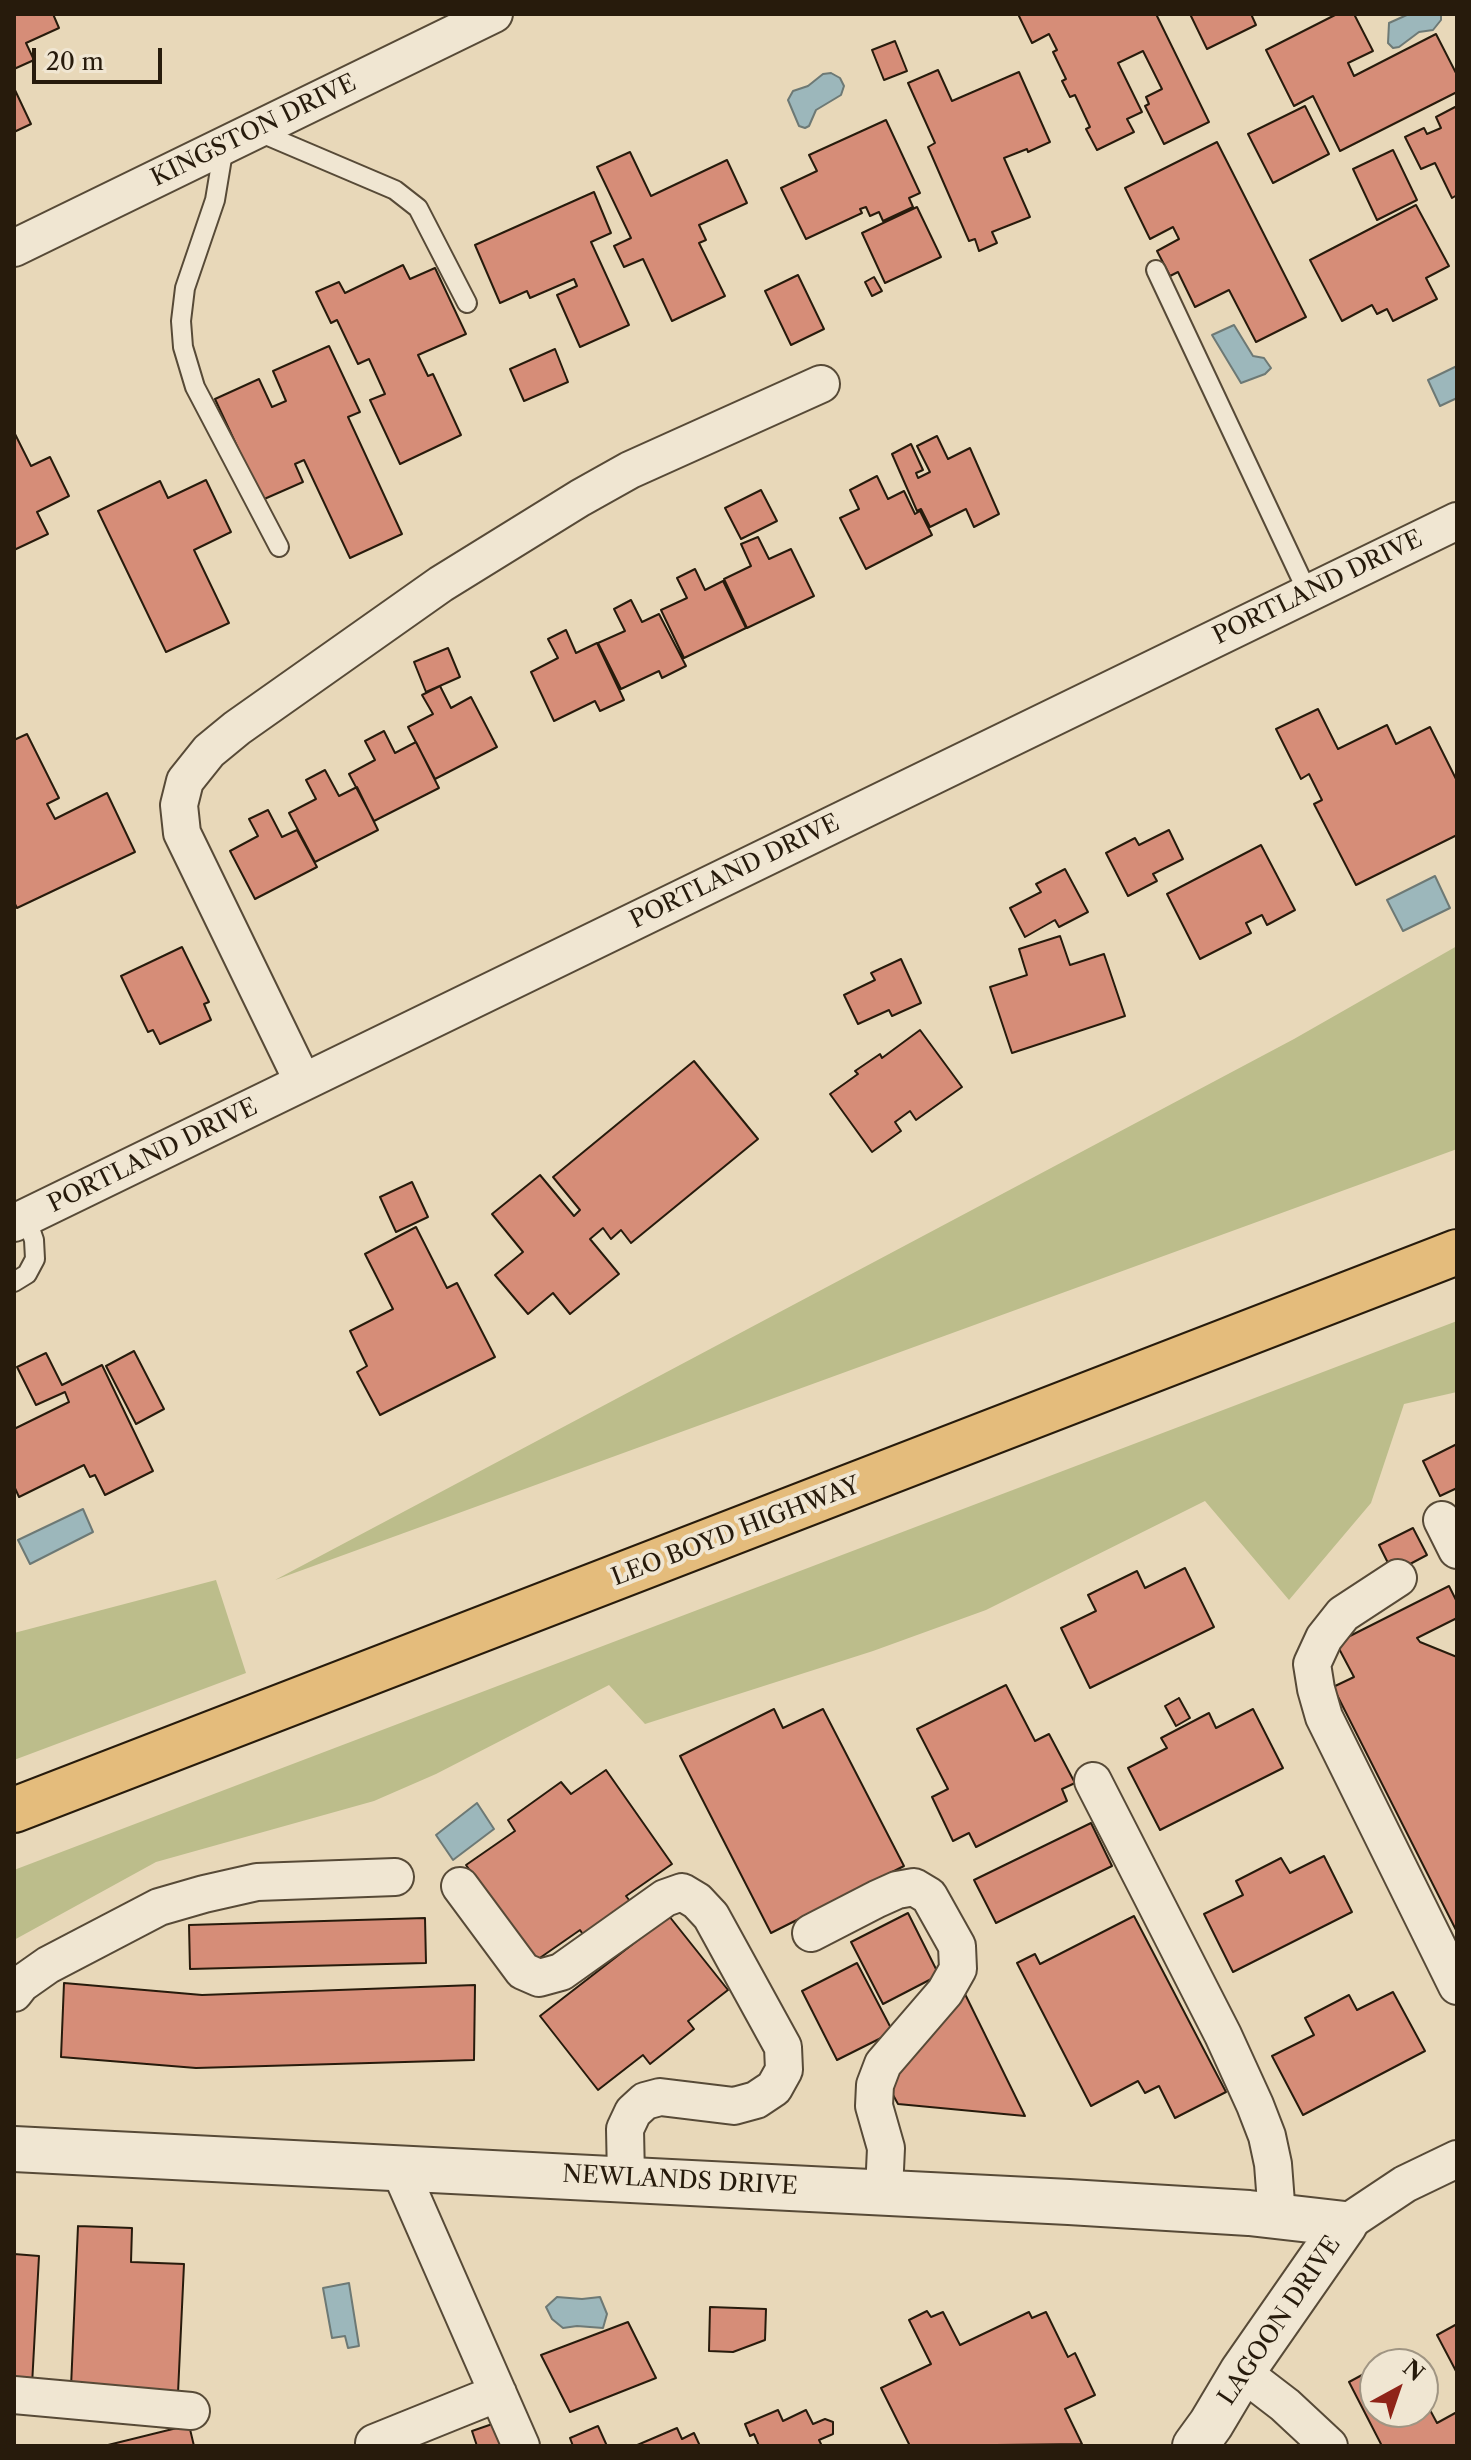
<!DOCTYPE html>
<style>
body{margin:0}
#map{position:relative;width:1471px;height:2460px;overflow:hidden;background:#e8d8b9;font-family:"Libre Caslon Text",serif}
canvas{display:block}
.frame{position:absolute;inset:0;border:16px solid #271b0c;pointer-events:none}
.north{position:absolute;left:1359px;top:2348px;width:80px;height:80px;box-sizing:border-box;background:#f0e6d2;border:2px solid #a09583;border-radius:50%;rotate:40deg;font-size:22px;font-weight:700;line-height:32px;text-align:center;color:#271b0c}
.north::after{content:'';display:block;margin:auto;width:28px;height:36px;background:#8f2418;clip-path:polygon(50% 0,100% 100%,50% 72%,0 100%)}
.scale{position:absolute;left:32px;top:48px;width:130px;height:36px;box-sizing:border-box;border:4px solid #271b0c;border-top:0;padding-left:10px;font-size:24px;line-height:28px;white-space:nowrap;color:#271b0c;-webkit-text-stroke:6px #f0e6d2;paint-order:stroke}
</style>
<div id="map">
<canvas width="1471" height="2460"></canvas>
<div class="frame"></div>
<div class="north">N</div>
<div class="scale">20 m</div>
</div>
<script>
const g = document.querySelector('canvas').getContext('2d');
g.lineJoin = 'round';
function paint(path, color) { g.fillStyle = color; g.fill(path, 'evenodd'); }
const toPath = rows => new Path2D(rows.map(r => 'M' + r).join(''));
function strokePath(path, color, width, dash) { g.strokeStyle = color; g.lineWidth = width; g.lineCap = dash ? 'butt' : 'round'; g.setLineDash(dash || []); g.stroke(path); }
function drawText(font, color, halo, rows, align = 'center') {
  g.font = font + ' "Libre Caslon Text",serif'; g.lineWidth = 8; g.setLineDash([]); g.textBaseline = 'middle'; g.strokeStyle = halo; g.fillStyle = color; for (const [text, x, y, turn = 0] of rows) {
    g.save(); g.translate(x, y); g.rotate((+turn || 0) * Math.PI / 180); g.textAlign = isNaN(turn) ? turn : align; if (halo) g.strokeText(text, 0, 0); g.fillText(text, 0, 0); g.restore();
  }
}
paint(toPath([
 [1457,946,1457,1149,275,1580,1294,1039],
 [1457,1321,1457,1392,1404,1404,1371,1503,1289,1600,1205,1501,986,1610,873,1651,645,1724,609,1685,436,1774,374,1801,156,1862,14,1940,14,1870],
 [216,1580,246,1673,14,1760,14,1633]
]), '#bcbd8b');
const water = toPath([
 [1409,14,1441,14,1441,20,1433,30,1419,32,1399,47,1393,48,1388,43,1389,23,1409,14],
 [831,73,840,78,844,86,841,95,816,110,809,126,805,128,799,126,788,100,793,91,808,86,823,74,831,73],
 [1234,325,1253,356,1264,358,1271,368,1265,374,1241,383,1212,335,1234,325],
 [1457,366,1457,398,1440,406,1428,380,1457,366],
 [1435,876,1450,908,1403,931,1387,900,1435,876],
 [83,1509,93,1532,30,1564,18,1540,83,1509],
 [477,1803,494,1829,453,1860,436,1835,477,1803],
 [349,2283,359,2346,348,2348,345,2336,332,2338,323,2288,349,2283],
 [557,2297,582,2299,600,2297,607,2314,603,2328,577,2326,563,2328,552,2319,546,2307,557,2297]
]);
paint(water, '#9cb7bb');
strokePath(water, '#6d7975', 2);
const building = toPath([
 [14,14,53,14,59,28,26,43,34,60,14,69,14,14],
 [1018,14,1156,14,1209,122,1164,144,1145,106,1149,104,1146,97,1162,89,1143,51,1118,63,1142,112,1127,119,1134,132,1097,150,1086,129,1090,127,1075,95,1070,97,1062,81,1066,79,1053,52,1057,50,1049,34,1032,43,1018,14],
 [1190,14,1251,14,1256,25,1207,49,1190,14],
 [1337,14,1354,14,1373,51,1348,63,1354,76,1436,34,1457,75,1457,92,1340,151,1313,96,1294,106,1266,50,1337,14],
 [895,41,907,71,884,80,872,50,895,41],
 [938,70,952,101,1019,72,1050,142,1028,152,1027,149,1004,158,1030,217,992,232,997,243,979,251,975,239,969,241,928,147,935,143,908,83,938,70],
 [14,88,31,124,14,132,14,88],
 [1305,106,1329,154,1273,183,1248,134,1305,106],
 [1457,106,1457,195,1452,198,1435,163,1421,169,1405,137,1424,128,1427,134,1441,128,1436,117,1457,106],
 [886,120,920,193,909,198,913,207,883,221,879,212,870,216,866,207,860,209,862,213,806,239,781,188,817,171,809,155,886,120],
 [1217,142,1306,317,1256,342,1229,290,1195,307,1178,272,1170,276,1157,251,1179,239,1173,227,1150,239,1125,188,1217,142],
 [1393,150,1417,200,1377,220,1353,169,1393,150],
 [630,152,651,196,727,160,747,203,699,225,706,240,699,243,725,296,672,321,643,259,624,267,614,246,631,238,597,167,630,152],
 [594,192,611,233,591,242,629,325,580,347,557,295,577,286,574,279,530,298,527,291,500,303,475,245,594,192],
 [1416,205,1449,266,1426,278,1437,299,1393,321,1387,309,1377,314,1372,305,1342,321,1310,260,1416,205],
 [917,207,941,257,885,283,862,233,917,207],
 [403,265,410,279,435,268,466,334,418,355,428,376,433,374,461,435,400,464,370,400,385,394,369,359,358,364,337,320,331,323,316,292,339,282,345,293,403,265],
 [798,275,824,329,791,345,765,291,798,275],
 [874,277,882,291,872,296,865,282,874,277],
 [329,346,360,412,348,417,402,534,350,558,304,460,295,464,303,482,262,500,215,399,259,379,272,407,286,401,273,371,329,346],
 [555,349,568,382,524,401,510,369,555,349],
 [14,432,31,466,50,457,69,496,37,512,48,534,14,550,14,432],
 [937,436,948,459,970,448,999,514,974,527,966,509,930,527,921,509,917,511,892,454,911,444,923,470,916,473,918,478,930,472,917,446,937,436],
 [877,476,888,499,904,491,915,514,920,511,932,535,866,569,840,518,859,509,850,490,877,476],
 [206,480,231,532,194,550,229,623,166,652,98,511,160,481,168,498,206,480],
 [761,490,777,521,741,539,725,508,761,490],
 [758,537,769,559,791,549,814,596,747,628,724,579,751,566,741,544,758,537],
 [695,569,705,590,723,581,746,628,684,658,661,610,687,598,677,578,695,569],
 [631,600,642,622,659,614,686,666,662,678,659,671,621,689,598,643,625,631,614,609,631,600],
 [566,630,576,653,597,643,624,700,600,711,595,701,554,721,531,672,558,658,548,639,566,630],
 [448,648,460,677,426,692,414,662,448,648],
 [440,686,451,708,471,697,497,747,435,779,408,727,433,714,422,695,440,686],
 [1318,709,1338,749,1387,725,1396,744,1430,727,1457,781,1457,835,1356,885,1314,804,1322,800,1309,774,1301,779,1276,729,1318,709],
 [384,731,395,753,416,742,439,788,374,821,349,774,375,760,365,741,384,731],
 [27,734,59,798,47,804,55,819,107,793,135,852,17,908,14,902,14,740,27,734],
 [325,770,339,796,357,787,378,830,315,862,289,813,316,799,306,780,325,770],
 [268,810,282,837,297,830,317,867,255,899,230,851,258,836,249,819,268,810],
 [1169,830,1183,859,1153,874,1157,881,1128,896,1106,853,1135,838,1139,845,1169,830],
 [1261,845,1295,910,1267,925,1262,915,1246,923,1251,933,1200,959,1167,894,1261,845],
 [1065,869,1088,912,1059,927,1055,920,1025,937,1010,908,1041,892,1036,884,1065,869],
 [1060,936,1070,965,1104,954,1125,1016,1012,1053,990,987,1027,975,1019,949,1060,936],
 [182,947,209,1002,204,1004,211,1020,160,1044,153,1030,148,1032,121,976,182,947],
 [901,959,921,1003,892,1016,889,1010,858,1024,844,995,875,980,871,973,901,959],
 [920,1030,962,1087,916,1120,910,1111,895,1122,901,1131,872,1152,830,1094,858,1074,855,1071,880,1054,882,1058,920,1030],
 [694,1061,758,1139,631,1243,621,1230,611,1239,603,1228,590,1239,619,1274,570,1314,553,1293,528,1314,495,1275,523,1252,492,1214,540,1175,574,1216,580,1210,553,1177,694,1061],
 [412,1182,428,1217,396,1232,380,1197,412,1182],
 [416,1227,447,1288,457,1283,495,1357,380,1415,357,1372,367,1366,350,1331,393,1309,365,1254,416,1227],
 [134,1351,164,1409,136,1424,106,1366,134,1351],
 [46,1353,62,1385,102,1365,153,1471,105,1495,95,1475,90,1477,84,1465,19,1497,14,1486,14,1429,69,1402,65,1392,36,1405,17,1367,46,1353],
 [1457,1444,1457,1488,1440,1496,1423,1461,1457,1444],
 [1413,1528,1427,1555,1393,1573,1379,1545,1413,1528],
 [1185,1568,1214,1627,1090,1688,1061,1628,1096,1611,1088,1595,1137,1571,1145,1588,1185,1568],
 [1449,1586,1457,1602,1457,1618,1417,1638,1420,1642,1457,1657,1457,1932,1333,1687,1354,1677,1336,1643,1449,1586],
 [1006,1685,1035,1741,1049,1734,1075,1783,1062,1789,1067,1801,976,1847,969,1833,953,1841,932,1797,948,1789,917,1729,1006,1685],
 [1179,1698,1190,1718,1176,1726,1165,1706,1179,1698],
 [774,1709,783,1728,823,1709,904,1866,771,1933,680,1756,774,1709],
 [1253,1709,1283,1768,1160,1830,1128,1768,1167,1748,1161,1738,1209,1713,1216,1728,1253,1709],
 [606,1770,672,1864,626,1896,636,1909,588,1942,580,1930,534,1962,466,1865,515,1831,508,1820,561,1782,571,1794,606,1770],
 [1091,1823,1112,1866,996,1923,974,1880,1091,1823],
 [1324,1856,1352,1912,1233,1972,1204,1914,1243,1895,1236,1881,1281,1858,1290,1873,1324,1856],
 [908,1913,939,1975,883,2004,851,1942,908,1913],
 [669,1916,728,1990,688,2021,694,2029,650,2064,643,2055,598,2090,540,2016,669,1916],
 [1134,1916,1226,2092,1175,2118,1159,2086,1145,2093,1138,2081,1091,2106,1017,1963,1035,1954,1040,1964,1134,1916],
 [425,1918,426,1963,190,1969,189,1925,425,1918],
 [857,1963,893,2032,837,2060,802,1991,857,1963],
 [64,1983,202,1995,475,1985,474,2060,196,2068,61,2057,64,1983],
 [964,1992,1025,2116,898,2104,886,2082,964,1992],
 [1393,1992,1425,2051,1303,2115,1272,2056,1314,2035,1305,2018,1349,1995,1357,2010,1393,1992],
 [78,2226,132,2228,131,2262,184,2264,178,2393,71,2387,78,2226],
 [14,2254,39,2256,32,2385,14,2384,14,2254],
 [710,2307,766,2309,765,2340,733,2352,709,2351,710,2307],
 [927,2311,931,2317,943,2312,960,2345,1029,2312,1032,2318,1046,2312,1068,2357,1075,2353,1095,2395,1065,2409,1082,2444,910,2446,881,2388,931,2364,909,2320,927,2311],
 [628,2322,656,2378,570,2412,541,2355,628,2322],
 [1457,2324,1457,2373,1437,2335,1457,2324],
 [1375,2368,1375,2412,1423,2412,1423,2397,1437,2423,1457,2412,1457,2446,1382,2446,1349,2382,1375,2368],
 [778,2410,783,2421,806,2410,813,2424,825,2419,833,2422,833,2434,819,2440,822,2446,759,2446,754,2434,750,2436,745,2424,778,2410],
 [501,2421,509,2446,477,2446,472,2431,501,2421],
 [189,2425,194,2446,104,2446,189,2425],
 [598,2426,607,2446,573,2446,570,2438,598,2426],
 [677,2428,682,2439,694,2433,700,2446,635,2446,677,2428]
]);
paint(building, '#d68d78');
strokePath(building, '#271b0c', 2);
const service = toPath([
 [254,130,395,190,418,208,467,303],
 [224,146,215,200,185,288,181,321,183,347,195,387,279,547],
 [1156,270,1308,593],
 [14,1282,27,1274,35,1259,34,1240,26,1217]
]);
const minor = toPath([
 [14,248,494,14],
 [303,1082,182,833,179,805,185,781,209,751,237,728,441,584,580,498,630,470,821,384],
 [14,1223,1457,521],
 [1442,1520,1457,1550],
 [1398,1578,1343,1614,1324,1638,1312,1664,1316,1689,1324,1717,1457,1986],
 [1093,1781,1223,2035,1255,2105,1267,2136,1273,2164,1277,2216],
 [460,1886,523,1971,539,1978,561,1972,665,1898,682,1892,697,1901,711,1916,783,2047,784,2070,774,2088,756,2100,734,2106,660,2097,645,2101,633,2112,625,2129,626,2178],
 [811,1933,877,1899,897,1890,914,1887,929,1896,957,1946,958,1969,945,1992,883,2064,875,2085,874,2106,886,2148,884,2191],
 [14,1993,21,1984,48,1965,159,1907,204,1894,257,1882,395,1877],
 [399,2168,521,2446],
 [1345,2224,1405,2184,1457,2159],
 [1242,2372,1285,2405,1329,2446],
 [14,2395,191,2411],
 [374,2443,498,2393]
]);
const tertiary = toPath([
 [14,2149,1069,2202,1249,2213,1345,2224,1242,2372,1211,2424,1195,2446]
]);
const primary = toPath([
 [14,1810,1457,1252]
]);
strokePath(service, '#574a37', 22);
strokePath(minor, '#574a37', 40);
strokePath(tertiary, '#574a37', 48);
strokePath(primary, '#271b0c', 48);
strokePath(service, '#f0e6d2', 18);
strokePath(minor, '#f0e6d2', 36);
strokePath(tertiary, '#f0e6d2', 44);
strokePath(primary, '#e4bc7c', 44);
drawText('24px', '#271b0c', '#f0e6d2', [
 ["KINGSTON DRIVE",254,131,-26],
 ["PORTLAND DRIVE",1318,588,-26],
 ["PORTLAND DRIVE",735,872,-26],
 ["PORTLAND DRIVE",153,1156,-26],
 ["LEO BOYD HIGHWAY",736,1532,-21],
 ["NEWLANDS DRIVE",680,2181,3],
 ["LAGOON DRIVE",1280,2321,-56]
]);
</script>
